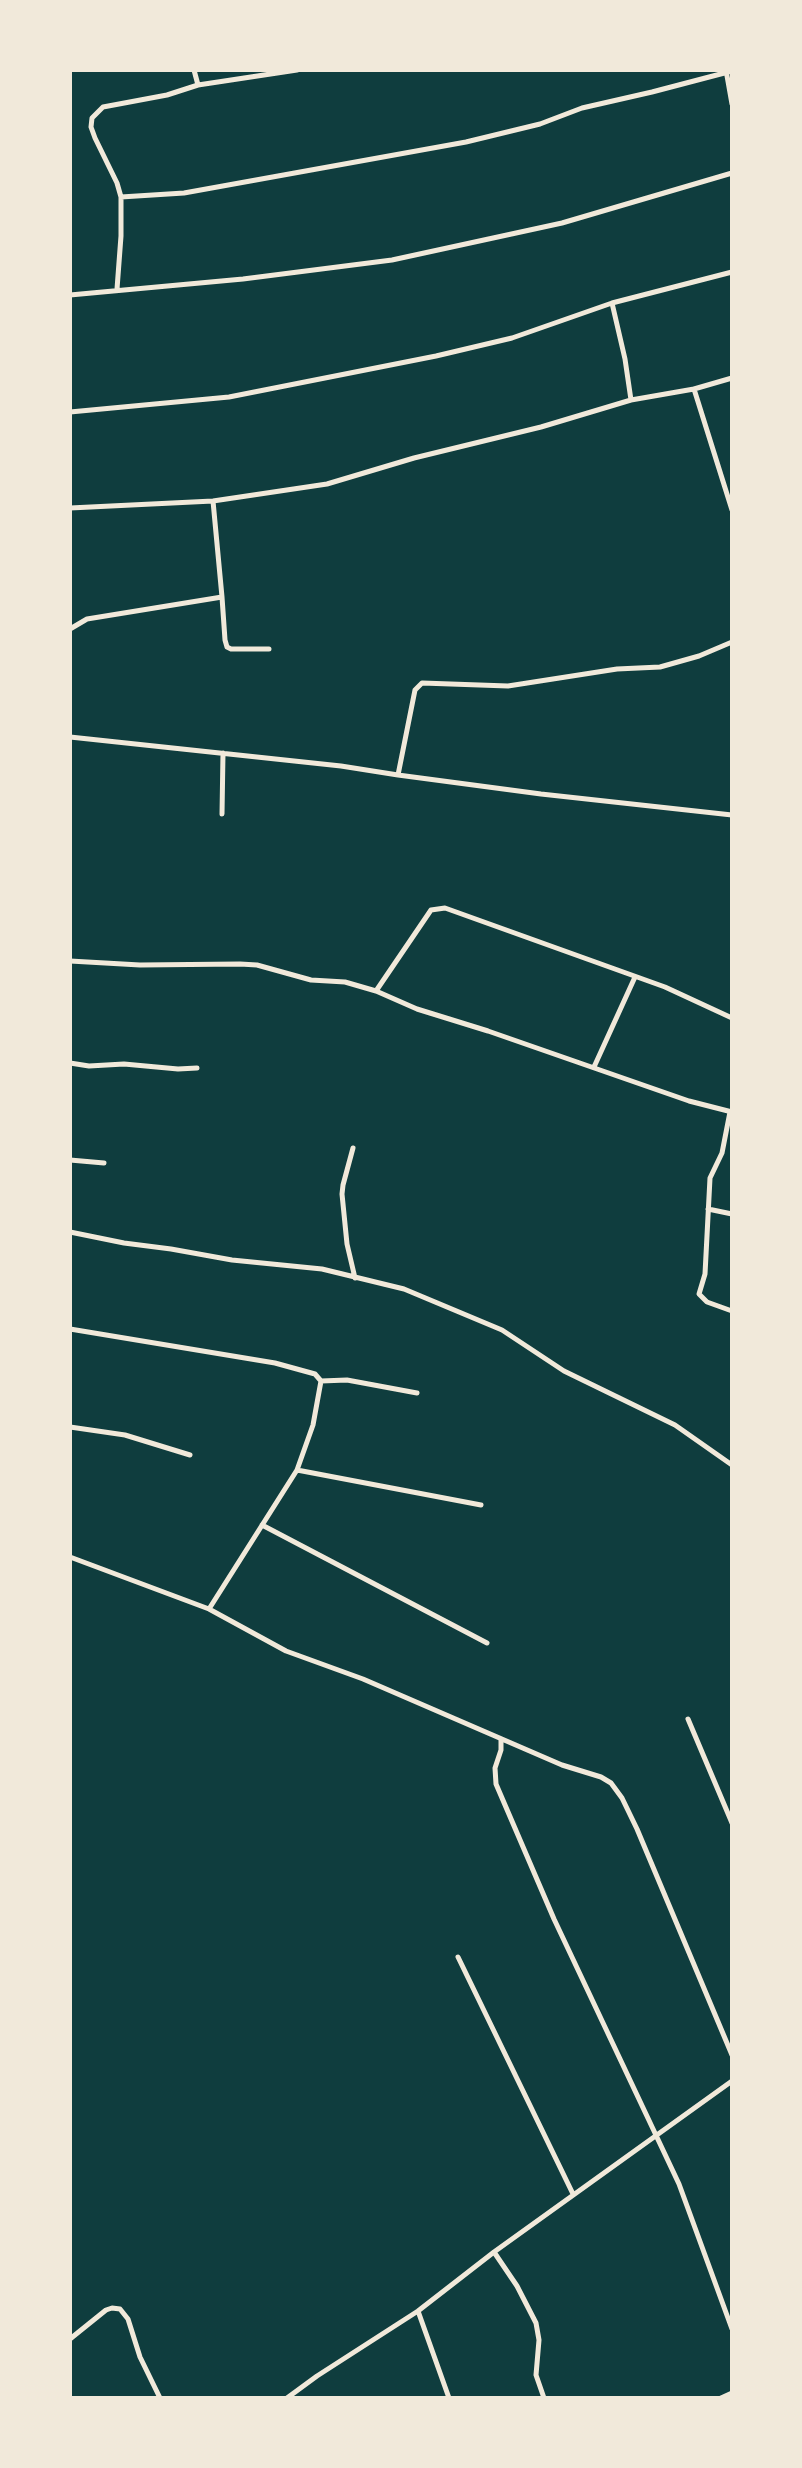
<!DOCTYPE html>
<style>
body{margin:0}
#map{position:relative;width:802px;height:2468px;overflow:hidden;background:#0f3d3e;font-family:"Source Sans 3",sans-serif}
canvas{display:block}
.frame{position:absolute;inset:0;border:72px solid #f1e9da;pointer-events:none}
</style>
<div id="map">
<canvas width="802" height="2468"></canvas>
<div class="frame"></div>
</div>
<script>
const g = document.querySelector('canvas').getContext('2d');
g.lineJoin = 'round';
const toPath = rows => new Path2D(rows.map(r => 'M' + r).join(''));
function strokePath(path, color, width, dash) { g.strokeStyle = color; g.lineWidth = width; g.lineCap = dash ? 'butt' : 'round'; g.setLineDash(dash || []); g.stroke(path); }
strokePath(toPath([
 [194,70,198,85,297,70],
 [726,70,732,104],
 [121,197,184,193,466,142,540,124,582,108,652,92,732,71],
 [117,289,121,236,121,197,117,183,95,138,91,127,92,118,103,107,167,95,198,85],
 [70,295,243,279,392,260,562,223,732,173],
 [612,303,625,359,631,400],
 [694,389,732,510],
 [70,412,229,397,436,356,512,338,612,303,732,272],
 [70,508,213,501,327,484,414,458,541,427,631,400,694,389,732,378],
 [222,597,225,640,227,647,231,649,269,649],
 [70,629,87,619,222,597,213,501],
 [70,737,341,766,398,775,541,794,732,815],
 [398,775,415,690,422,683,508,686,617,669,660,667,699,656,732,642],
 [222,814,223,753],
 [70,961,140,965,240,964,257,965,311,980,345,982,376,991,417,1009,488,1031,689,1101,732,1112],
 [376,991,431,910,445,908,665,987,732,1018],
 [70,1063,89,1066,124,1064,178,1069,197,1068],
 [594,1067,635,977],
 [730,1112,722,1153,710,1178,705,1274,699,1294,707,1302,732,1311],
 [353,1148,343,1185,342,1194,347,1244,355,1278],
 [70,1160,104,1163],
 [708,1209,732,1214],
 [70,1232,124,1243,171,1249,232,1260,322,1269,404,1289,502,1330,564,1371,675,1425,732,1465],
 [70,1329,275,1363,315,1374,321,1381,313,1425,297,1470,209,1609],
 [321,1381,347,1380,417,1393],
 [70,1427,125,1435,190,1455],
 [297,1470,481,1505],
 [262,1525,487,1643],
 [70,1557,209,1609,286,1651,363,1679,562,1765,601,1777,611,1783,622,1798,637,1829,732,2055],
 [688,1719,732,1823],
 [501,1739,501,1750,495,1768,496,1784,554,1919,679,2184,732,2329],
 [458,1957,573,2194],
 [494,2252,517,2286,536,2323,539,2340,536,2375,544,2398],
 [418,2311,449,2398],
 [70,2339,106,2310,112,2308,120,2309,128,2319,140,2357,160,2398],
 [287,2398,317,2376,418,2311,494,2252,732,2081],
 [721,2398,732,2393]
]), '#f1e9da', 5);
</script>
